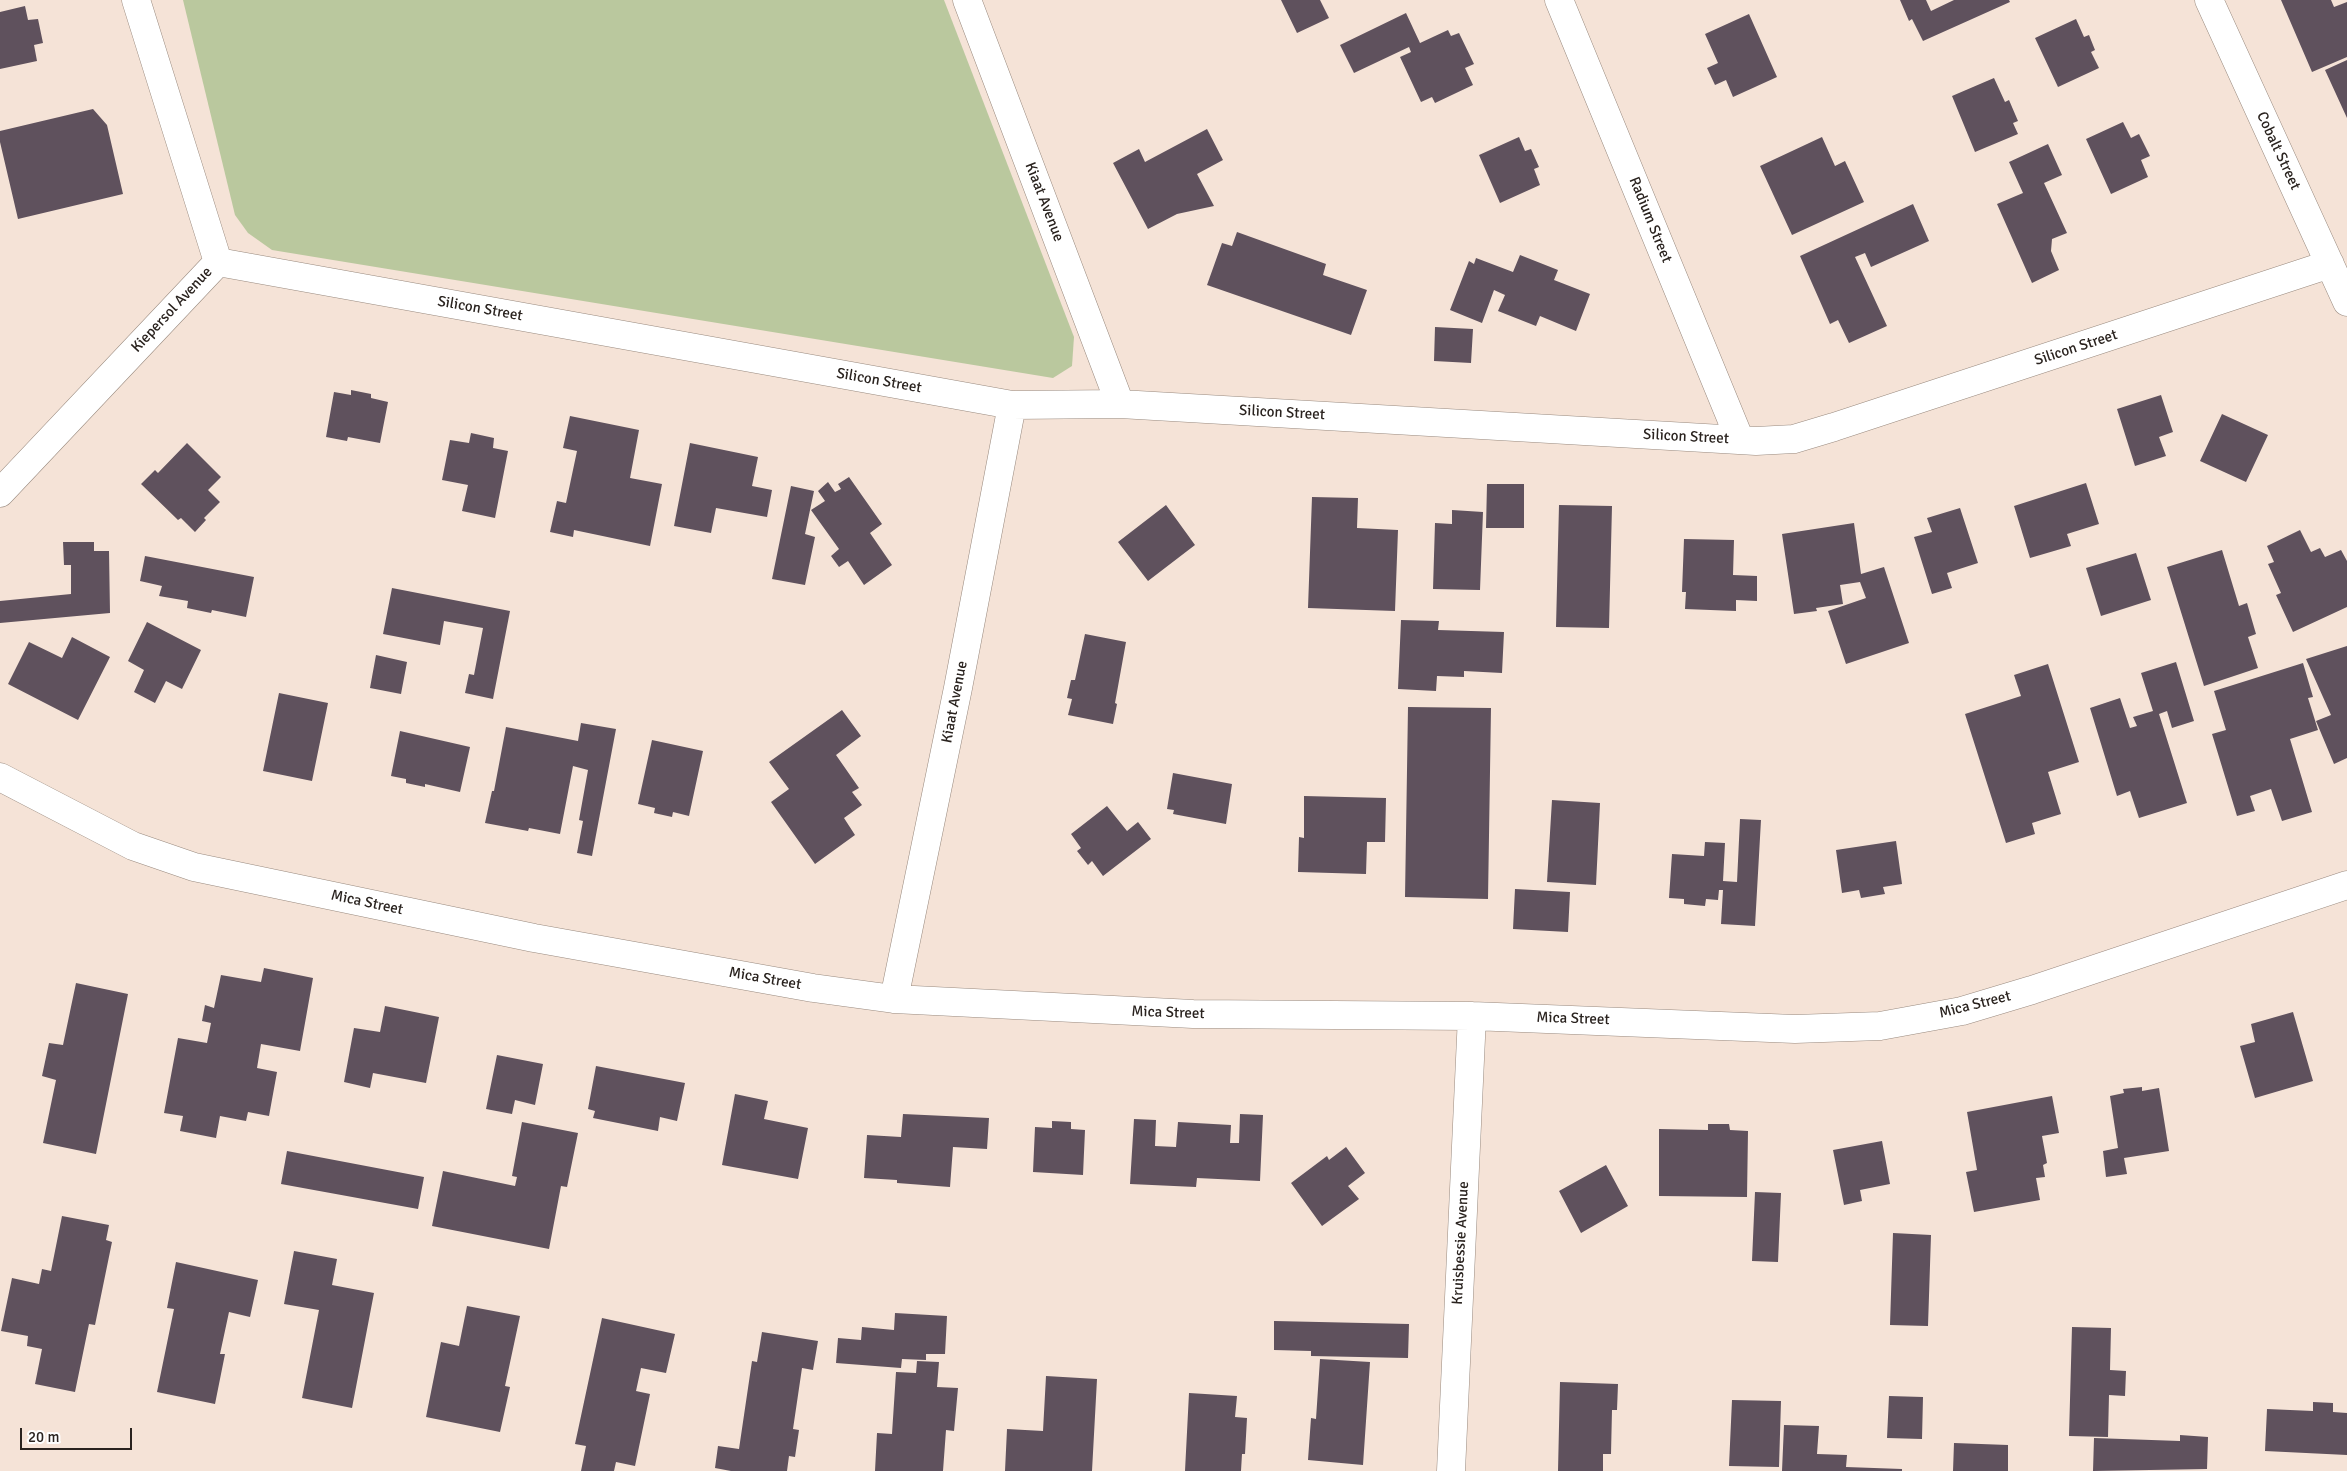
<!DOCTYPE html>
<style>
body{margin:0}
#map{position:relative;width:2347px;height:1471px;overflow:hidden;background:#f5e3d7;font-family:Signika,sans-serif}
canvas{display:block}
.scale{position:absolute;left:20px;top:1428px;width:112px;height:22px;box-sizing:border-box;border:2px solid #2a231f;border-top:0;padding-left:6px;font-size:15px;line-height:18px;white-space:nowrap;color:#2a231f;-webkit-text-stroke:4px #fff;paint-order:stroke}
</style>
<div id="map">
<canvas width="2347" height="1471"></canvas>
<div class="scale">20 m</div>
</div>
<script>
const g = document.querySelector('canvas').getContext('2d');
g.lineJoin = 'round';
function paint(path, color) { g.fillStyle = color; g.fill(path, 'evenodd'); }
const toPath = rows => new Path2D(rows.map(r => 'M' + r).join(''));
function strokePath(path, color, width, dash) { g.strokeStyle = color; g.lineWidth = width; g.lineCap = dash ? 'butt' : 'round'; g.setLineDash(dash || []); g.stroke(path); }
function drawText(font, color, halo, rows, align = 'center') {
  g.font = font + ' Signika,sans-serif'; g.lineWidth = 5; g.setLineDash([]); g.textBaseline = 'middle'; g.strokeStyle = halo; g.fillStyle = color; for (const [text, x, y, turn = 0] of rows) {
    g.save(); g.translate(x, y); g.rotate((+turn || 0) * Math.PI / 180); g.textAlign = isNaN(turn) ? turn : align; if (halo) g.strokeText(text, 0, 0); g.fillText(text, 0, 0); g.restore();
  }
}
paint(toPath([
 [183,0,944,0,1074,337,1072,366,1053,378,272,250,248,233,235,215]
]), '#bac89e');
paint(toPath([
 [1281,0,1320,0,1329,18,1297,33],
 [1900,0,1926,0,1931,11,1954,0,2009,0,2010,2,1923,41,1912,19,1909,21],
 [2281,0,2331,0,2334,7,2347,2,2347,57,2312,72],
 [25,6,28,20,38,19,43,43,34,45,37,61,0,69,0,12],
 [1406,13,1420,43,1448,30,1451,36,1459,33,1474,64,1465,68,1473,85,1435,103,1432,97,1421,102,1400,57,1411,52,1409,47,1354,73,1340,45],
 [1749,14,1777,77,1733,97,1726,80,1715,85,1707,68,1718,63,1705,34],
 [2076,19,2084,37,2089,35,2095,50,2091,52,2099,68,2058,87,2035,38],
 [2347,60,2347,118,2325,70],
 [1994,78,2005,102,2009,100,2018,121,2013,123,2018,134,1975,152,1952,96],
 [93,109,107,125,123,194,18,219,0,142,0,131],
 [2123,122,2131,138,2139,134,2150,156,2141,160,2148,177,2111,194,2086,139],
 [1207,129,1223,160,1197,174,1214,206,1177,214,1148,229,1113,163,1139,149,1145,162],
 [1519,137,1525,151,1531,149,1539,167,1534,169,1540,185,1500,203,1479,155],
 [1822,137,1835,166,1845,161,1864,202,1792,235,1760,166],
 [2048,144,2062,175,2044,183,2067,233,2052,239,2051,251,2059,270,2032,283,1997,204,2023,193,2009,162],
 [1913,204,1929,241,1871,267,1865,253,1855,257,1887,326,1849,343,1838,320,1830,324,1800,256],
 [1237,232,1326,264,1323,275,1367,290,1351,335,1207,285,1222,243,1232,246],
 [1520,255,1558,270,1554,280,1590,294,1576,331,1540,316,1536,326,1498,311,1505,295,1494,290,1482,323,1450,310,1469,261,1474,264,1476,258,1513,272],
 [1435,327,1473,329,1471,363,1434,361],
 [351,390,371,394,371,398,388,402,380,443,348,437,347,441,326,437,334,392,351,395],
 [2161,395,2173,432,2159,437,2166,456,2135,466,2117,409],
 [2222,414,2268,435,2246,482,2200,461],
 [570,416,639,430,630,478,662,484,650,546,574,530,573,537,550,532,557,501,566,503,577,451,563,448],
 [471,433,494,438,493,448,508,451,495,518,462,511,468,485,442,480,450,440,469,443],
 [187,443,221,477,208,490,220,502,204,518,206,520,195,532,181,518,178,520,141,484,155,470,158,473],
 [690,443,758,457,752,486,772,490,767,517,716,508,711,533,674,526],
 [849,477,882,524,870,533,892,565,864,585,848,561,839,567,831,556,839,549,811,510,825,501,818,491,828,482,835,492,841,489,838,484],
 [2086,483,2099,524,2067,534,2071,546,2030,558,2014,506],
 [1487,484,1524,484,1524,528,1486,528],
 [791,486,814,491,805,534,815,537,805,585,772,579],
 [1312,497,1358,498,1357,528,1398,530,1395,611,1308,608],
 [1166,505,1195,545,1148,581,1118,542],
 [1559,505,1612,506,1609,628,1556,627],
 [1960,508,1978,563,1947,573,1952,588,1932,594,1914,537,1932,532,1927,518],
 [1452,510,1483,512,1480,590,1433,589,1435,523,1452,524],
 [1854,523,1861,574,1884,567,1909,643,1846,664,1828,611,1866,598,1860,582,1840,585,1843,604,1816,608,1817,611,1794,614,1782,534],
 [2300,530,2311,552,2320,548,2325,557,2341,550,2347,561,2347,607,2293,632,2276,595,2281,593,2268,564,2274,562,2267,546],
 [1684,539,1734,540,1733,575,1757,576,1757,601,1736,600,1736,611,1685,609,1686,592,1682,592],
 [63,542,94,542,94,551,109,551,110,613,0,623,0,601,71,594,71,565,64,565],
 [2222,550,2239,606,2247,603,2256,634,2248,637,2258,668,2204,686,2167,567],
 [2136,553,2151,600,2101,616,2086,568],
 [145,556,254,577,246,617,212,610,211,613,187,608,188,601,159,596,162,586,140,581],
 [392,588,510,611,493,699,465,693,469,674,474,675,483,628,444,621,440,645,383,634],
 [1401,620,1439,621,1438,630,1504,632,1502,673,1464,671,1464,677,1437,676,1436,691,1398,689],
 [147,622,201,650,182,689,166,681,155,703,134,692,144,670,128,661],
 [1085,634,1126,642,1115,703,1117,704,1113,724,1068,715,1072,699,1067,698,1071,680,1075,680],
 [72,637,110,657,78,720,8,684,29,642,62,658],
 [2347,646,2347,758,2334,764,2316,721,2331,715,2306,659],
 [376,655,407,662,401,694,370,688],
 [2176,662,2194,721,2172,728,2167,711,2159,714,2187,803,2139,818,2130,791,2117,796,2090,708,2120,698,2130,728,2137,726,2133,717,2153,711,2141,673],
 [2303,663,2313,697,2308,698,2318,730,2290,739,2312,812,2282,821,2271,789,2250,796,2255,811,2237,816,2212,734,2226,730,2214,691],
 [2048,664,2079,762,2048,772,2061,814,2032,823,2035,834,2006,843,1965,714,2021,696,2014,675],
 [279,693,328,703,312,781,263,771],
 [1408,707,1491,708,1488,899,1405,897],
 [842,710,861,736,836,755,859,788,852,792,862,805,844,818,855,835,815,864,771,802,789,789,769,762],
 [581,723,616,729,592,856,577,853,583,821,579,820,588,770,573,766,560,834,529,828,528,831,485,823,492,791,494,791,506,727,578,741],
 [400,731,470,747,460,792,425,784,425,787,406,783,406,779,391,776],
 [652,740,703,751,689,816,673,812,672,817,654,813,655,808,638,804],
 [1173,773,1232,784,1226,824,1173,814,1174,810,1167,809],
 [1304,796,1386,798,1385,842,1367,842,1366,874,1298,872,1299,837,1304,838],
 [1552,800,1600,803,1596,885,1547,882],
 [1107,806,1127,831,1138,822,1151,839,1103,876,1092,861,1088,865,1077,851,1081,848,1071,834],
 [1740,819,1761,820,1755,926,1721,924,1723,890,1719,890,1718,900,1706,899,1705,906,1684,904,1684,899,1669,898,1672,854,1704,856,1705,842,1725,843,1723,881,1737,882],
 [1896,841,1902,884,1883,887,1885,894,1861,898,1859,890,1842,893,1836,850],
 [1515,889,1570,892,1568,932,1513,929],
 [264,968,313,978,300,1051,261,1044,257,1068,277,1072,269,1116,248,1112,246,1121,220,1116,216,1138,180,1131,183,1116,164,1113,178,1038,207,1043,211,1023,202,1021,205,1005,214,1008,221,975,261,982],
 [76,983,128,994,96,1154,43,1143,56,1080,42,1076,49,1043,63,1045],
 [385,1006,439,1017,426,1083,373,1073,370,1088,344,1082,354,1028,380,1032],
 [2293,1012,2313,1081,2255,1098,2240,1046,2255,1042,2251,1024],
 [497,1055,543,1064,535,1105,515,1100,512,1114,486,1109],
 [596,1066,685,1083,677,1121,660,1117,658,1131,593,1118,595,1111,588,1109],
 [2142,1087,2142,1091,2159,1088,2169,1151,2124,1158,2127,1174,2106,1177,2103,1151,2118,1148,2110,1096,2124,1093,2123,1089],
 [735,1094,768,1101,764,1119,808,1128,798,1179,722,1165],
 [2052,1096,2059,1133,2042,1136,2047,1163,2043,1165,2045,1177,2036,1178,2040,1200,1974,1212,1966,1172,1977,1170,1967,1112],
 [903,1114,989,1118,987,1149,953,1147,950,1187,897,1183,897,1180,864,1178,867,1135,901,1137],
 [1240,1114,1263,1115,1260,1181,1197,1178,1196,1187,1130,1184,1134,1119,1156,1120,1155,1146,1176,1147,1178,1122,1231,1125,1230,1143,1239,1143],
 [1052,1121,1071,1122,1071,1129,1085,1130,1083,1175,1033,1172,1035,1127,1052,1128],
 [522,1122,578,1133,567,1187,561,1186,549,1249,432,1226,443,1171,515,1186,517,1177,512,1176],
 [1708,1124,1729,1124,1730,1130,1748,1131,1747,1197,1659,1196,1659,1129,1708,1130],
 [1882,1141,1890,1184,1860,1190,1862,1201,1844,1205,1833,1150],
 [1346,1147,1365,1173,1348,1186,1359,1199,1322,1226,1291,1183,1327,1156,1329,1160],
 [287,1151,424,1177,418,1209,281,1184],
 [1606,1165,1628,1206,1581,1233,1559,1191],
 [1755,1192,1781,1193,1778,1262,1752,1261],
 [62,1216,109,1225,106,1240,112,1242,95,1325,89,1324,75,1392,35,1384,42,1349,27,1346,28,1336,1,1331,12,1278,39,1284,42,1269,51,1271],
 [1893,1233,1931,1235,1928,1326,1890,1325],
 [294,1251,337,1259,332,1285,374,1293,352,1408,302,1398,319,1310,284,1304],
 [176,1262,258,1280,250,1317,229,1312,220,1354,225,1354,215,1404,157,1392,174,1309,167,1308],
 [467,1306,520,1316,505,1386,510,1387,500,1432,426,1417,441,1342,459,1346],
 [895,1313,947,1316,945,1354,926,1354,926,1360,902,1359,901,1368,836,1363,838,1338,861,1340,862,1327,894,1330],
 [602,1318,675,1334,666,1373,641,1368,636,1391,650,1394,635,1466,616,1462,614,1471,581,1471,586,1446,575,1444],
 [1274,1321,1409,1324,1408,1358,1311,1356,1311,1351,1274,1350],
 [2072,1327,2111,1328,2110,1370,2126,1371,2125,1396,2109,1395,2108,1437,2069,1436],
 [762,1332,818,1341,813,1370,802,1368,793,1429,799,1430,795,1457,789,1456,787,1471,731,1471,715,1468,718,1446,739,1449,752,1361,757,1362],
 [1320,1359,1370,1362,1363,1465,1308,1460,1311,1418,1316,1419],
 [917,1361,939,1362,937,1387,958,1388,954,1431,946,1430,943,1471,875,1471,877,1433,892,1434,896,1372,916,1373],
 [1046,1376,1097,1379,1092,1471,1005,1471,1007,1429,1043,1431],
 [1560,1382,1618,1384,1617,1410,1612,1410,1611,1454,1603,1454,1603,1471,1558,1471],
 [1189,1393,1237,1396,1235,1417,1247,1418,1245,1454,1242,1454,1241,1471,1185,1471],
 [1889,1396,1923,1397,1922,1439,1887,1438],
 [1732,1400,1781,1401,1779,1467,1729,1466],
 [2313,1402,2333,1403,2333,1412,2347,1413,2347,1455,2265,1451,2267,1409,2313,1411],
 [1784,1425,1819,1426,1817,1454,1847,1455,1846,1467,1902,1469,1902,1471,1782,1471],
 [2180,1435,2208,1437,2207,1469,2093,1471,2094,1438,2180,1441],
 [1954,1443,2008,1445,2008,1471,1953,1471]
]), '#5f515d');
const minor = toPath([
 [136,0,218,262],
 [967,0,1120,404],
 [1559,0,1740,440],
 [2209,0,2347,302],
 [218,262,1012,405,1120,404,1756,441,1794,439,1834,427,2330,264],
 [0,493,218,262],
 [0,777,133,846,194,867,534,938,813,988,894,999,1193,1014,1472,1016,1795,1029,1880,1026,1962,1011,2032,990,2347,885],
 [894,999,958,688,1012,405],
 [1451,1471,1472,1016]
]);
strokePath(minor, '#998a7f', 29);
strokePath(minor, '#fff', 28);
drawText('15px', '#2a231f', '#fff', [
 ["Cobalt Street",2278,151,65],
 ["Kiaat Avenue",1044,202,69],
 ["Radium Street",1650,220,68],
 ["Silicon Street",480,309,10],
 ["Kiepersol Avenue",172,310,-47],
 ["Silicon Street",2076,348,-18],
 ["Silicon Street",879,381,10],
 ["Silicon Street",1282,413,3],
 ["Silicon Street",1686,437,3],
 ["Kiaat Avenue",955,702,-79],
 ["Mica Street",367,903,12],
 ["Mica Street",765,979,10],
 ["Mica Street",1975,1005,-14],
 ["Mica Street",1168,1013,2],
 ["Mica Street",1573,1019,2],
 ["Kruisbessie Avenue",1461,1243,-87]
]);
</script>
